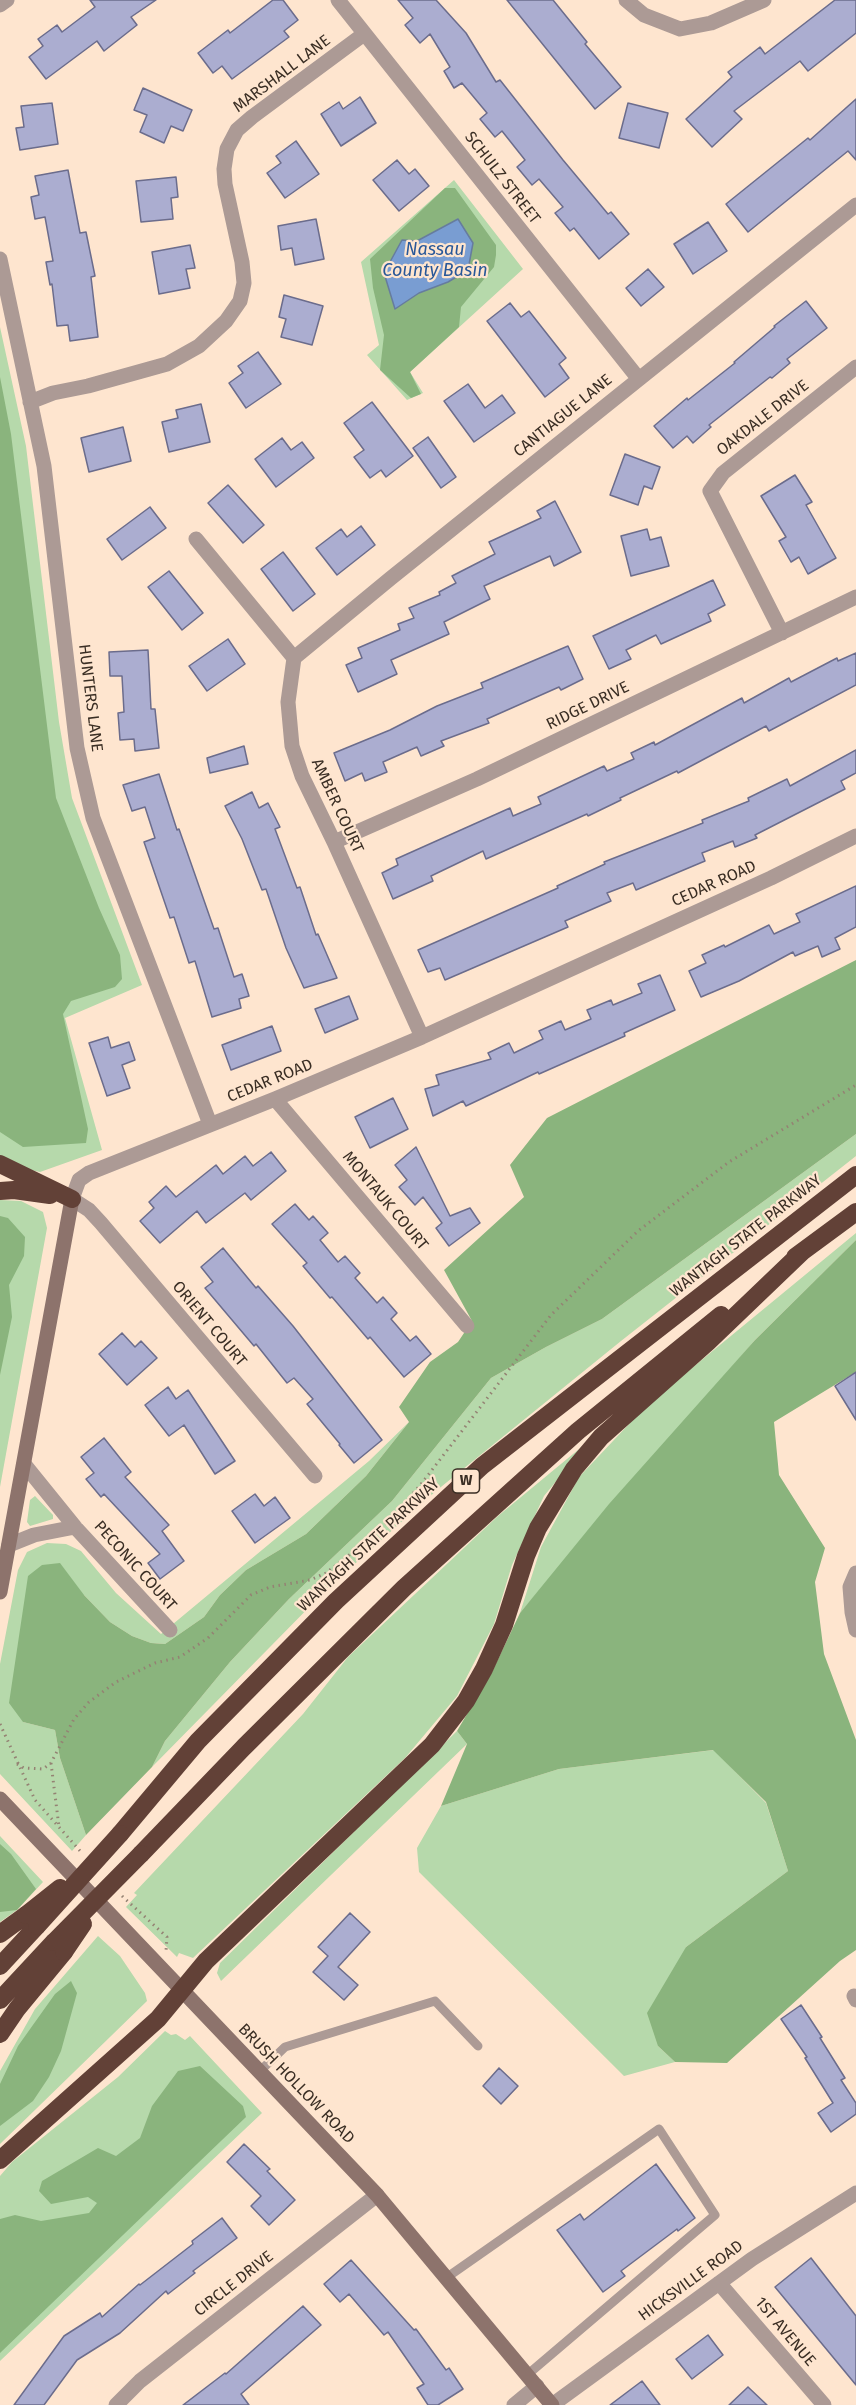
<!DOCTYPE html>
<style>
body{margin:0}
canvas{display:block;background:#fee5cf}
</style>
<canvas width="856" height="2405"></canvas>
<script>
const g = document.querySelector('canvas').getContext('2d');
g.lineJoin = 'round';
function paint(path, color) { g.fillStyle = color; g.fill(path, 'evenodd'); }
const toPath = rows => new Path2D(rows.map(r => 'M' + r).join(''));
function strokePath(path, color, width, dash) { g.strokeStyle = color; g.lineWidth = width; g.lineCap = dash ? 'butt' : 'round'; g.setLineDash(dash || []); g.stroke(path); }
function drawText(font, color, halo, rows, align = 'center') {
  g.font = font + ' "Fira Sans",sans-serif'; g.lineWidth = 4.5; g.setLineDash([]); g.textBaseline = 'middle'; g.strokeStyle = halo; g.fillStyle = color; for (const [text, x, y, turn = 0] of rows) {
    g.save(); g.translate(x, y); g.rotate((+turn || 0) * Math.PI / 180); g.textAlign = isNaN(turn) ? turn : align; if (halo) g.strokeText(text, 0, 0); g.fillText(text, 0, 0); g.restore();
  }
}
paint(toPath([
 [454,180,523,269,410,372,423,393,407,400,367,355,379,345,361,262],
 [0,327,26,446,59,722,72,798,142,985,65,1018,102,1150,40,1172,12,1166,0,1158],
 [856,1134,856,1156,621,1341,436,1491,328,1588,152,1767,165,1741,230,1662,289,1599,392,1501,491,1378,546,1347,602,1319],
 [0,1200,21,1201,43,1212,47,1228,0,1487],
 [856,1233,856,1240,755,1340,520,1613,541,1547,579,1477,647,1405],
 [409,1422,366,1476,306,1534,246,1570,220,1595,204,1617,165,1644,151,1643,132,1636,110,1622,84,1595,23,1722,55,1730,60,1758,86,1835,72,1851,0,1774,0,1664,18,1570,27,1552,47,1543,66,1544,81,1551,116,1593,161,1634,369,1461],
 [590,1440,544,1496,512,1565,494,1624,457,1696,405,1758,193,1958,179,1953,177,1957,126,1907,137,1895,134,1893,303,1714,348,1657,498,1516],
 [35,1496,53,1515,53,1519,30,1526,27,1522,30,1500],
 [457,1731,467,1744,221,1981,217,1973,220,1963],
 [714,1750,766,1803,788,1871,686,1947,658,2046,675,2062,624,2076,419,1872,417,1848,441,1806,559,1769],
 [0,1836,43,1882,17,1910,0,1922],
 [98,1936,120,1956,145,1993,147,2001,0,2144,0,2071,35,2009],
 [165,2031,171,2035,176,2034,185,2040,190,2036,262,2113,0,2361,0,2176,12,2162,118,2077]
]), '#b6d9ab');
paint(toPath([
 [445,188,455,188,496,245,496,255,494,267,461,307,459,327,410,372,421,394,411,398,380,370,384,335,373,288,370,259],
 [0,377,11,434,56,798,99,908,120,955,122,979,115,987,71,1001,63,1014,88,1129,86,1143,23,1147,0,1132],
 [856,960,856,1134,602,1319,546,1347,491,1378,392,1501,289,1599,230,1662,165,1741,152,1767,86,1835,60,1758,55,1730,23,1722,9,1703,28,1576,42,1565,60,1563,84,1595,110,1622,132,1636,151,1643,165,1644,204,1617,220,1595,246,1570,306,1534,366,1476,409,1422,399,1407,430,1362,458,1342,472,1321,444,1270,524,1197,510,1165,547,1118],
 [0,1216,8,1218,25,1237,24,1256,9,1285,12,1317,0,1375],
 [856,1240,856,1372,774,1422,779,1475,825,1548,815,1582,824,1654,856,1740,856,1950,840,1961,727,2063,675,2062,658,2046,647,2013,686,1947,788,1871,766,1802,713,1750,559,1769,441,1806,467,1744,457,1731,492,1672,520,1613,609,1504,755,1340],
 [0,1844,11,1854,36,1889,17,1910,0,1912],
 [71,1981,77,1993,61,2051,49,2077,33,2101,0,2126,0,2084,18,2046,55,1994],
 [200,2066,243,2106,246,2117,0,2353,0,2219,15,2215,41,2221,89,2213,97,2203,88,2197,51,2204,39,2191,42,2181,98,2148,116,2156,140,2138,152,2106,178,2071]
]), '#8ab47d');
const water = toPath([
 [458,219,473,243,468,270,448,282,419,293,395,309,384,273,402,240,417,241,458,219]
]);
paint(water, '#799dd2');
strokePath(water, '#667c9e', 1.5);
const building = toPath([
 [90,0,156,0,131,17,137,25,104,51,97,41,46,79,29,57,43,46,38,39,57,25,62,32,95,7,90,0],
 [273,0,283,0,298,20,284,31,289,37,232,79,222,66,213,73,198,53,228,30,230,33,273,0],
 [398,0,436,0,466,33,496,82,500,80,563,160,608,214,611,212,629,234,599,259,574,228,570,231,555,213,563,207,539,179,532,185,517,167,525,160,502,131,495,137,480,119,487,113,462,83,454,88,444,71,450,67,430,34,420,43,405,25,413,18,398,0],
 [507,0,553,0,587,42,585,44,621,87,595,109,507,0],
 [835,0,856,0,856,33,808,71,800,61,734,111,742,119,712,147,686,119,732,77,728,72,760,47,765,54,835,0],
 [143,88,192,110,183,131,171,126,164,143,140,132,147,115,134,110,143,88],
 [360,97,376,123,341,146,321,114,339,102,343,109,360,97],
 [856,99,856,160,848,151,748,232,726,204,808,138,810,140,856,99],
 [52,103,58,144,20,150,16,128,24,127,21,106,52,103],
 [628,103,668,113,659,148,619,138,628,103],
 [296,141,319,174,285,198,267,173,281,163,276,156,296,141],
 [397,160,409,174,415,169,429,186,399,211,373,180,397,160],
 [68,170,80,233,86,232,95,276,91,277,98,337,70,341,68,325,57,326,52,284,50,285,46,262,53,261,45,217,35,219,31,197,39,195,35,176,68,170],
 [176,177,178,197,171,198,173,219,141,222,136,181,176,177],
 [316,219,324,259,295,265,292,248,281,250,278,226,316,219],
 [708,222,727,251,693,274,674,244,708,222],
 [190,245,195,268,186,269,190,288,159,294,152,252,190,245],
 [648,269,664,287,641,306,626,288,648,269],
 [284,295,323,306,312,345,281,337,286,319,279,317,284,295],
 [806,301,827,328,787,359,790,363,772,378,770,377,709,425,711,427,693,443,687,436,673,448,654,426,687,398,688,400,735,363,734,362,775,327,774,326,806,301],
 [510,303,521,317,529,311,566,358,559,364,569,378,545,397,487,321,510,303],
 [258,352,281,384,246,408,229,383,243,373,238,366,258,352],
 [468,384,485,408,502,395,515,413,474,442,444,401,468,384],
 [372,402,413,456,386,477,381,470,370,478,354,457,364,450,344,423,372,402],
 [201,404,210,442,169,452,162,422,178,418,176,410,201,404],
 [123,427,131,461,89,472,81,438,123,427],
 [428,437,456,477,441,488,413,448,428,437],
 [282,438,291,450,302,442,314,458,276,487,255,459,282,438],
 [625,454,660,467,652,489,644,486,638,505,610,495,625,454],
 [795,475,812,502,806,505,836,558,808,574,799,557,791,562,779,541,786,537,761,496,795,475],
 [228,485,264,525,243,543,208,503,228,485],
 [555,501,581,552,554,566,550,556,484,586,490,599,444,622,449,634,391,660,397,674,358,692,346,665,362,658,358,648,400,630,398,624,414,618,409,608,440,595,439,592,456,583,452,576,495,554,489,542,541,518,537,511,555,501],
 [150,507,166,528,122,560,107,539,150,507],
 [361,526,375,545,337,575,316,548,341,529,347,537,361,526],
 [647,529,650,540,661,537,669,566,631,576,621,536,647,529],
 [283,552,315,594,293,611,261,569,283,552],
 [169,571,203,613,182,630,148,587,169,571],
 [713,580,725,605,708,614,711,621,661,644,656,635,626,650,631,659,609,669,593,636,713,580],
 [228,639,245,664,207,691,189,666,228,639],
 [568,646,583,679,561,690,559,687,487,719,489,723,441,741,444,746,421,756,417,747,383,762,387,772,365,781,362,773,345,781,334,753,390,730,437,706,483,688,481,683,568,646],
 [148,650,151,709,155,709,159,748,135,751,134,739,120,740,118,713,124,712,122,676,110,676,109,652,148,650],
 [856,653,856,685,769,731,766,726,678,773,677,771,620,798,621,800,588,816,587,814,486,859,483,851,431,876,433,881,393,899,382,873,398,865,396,859,510,808,513,816,541,804,538,797,604,766,607,771,634,759,631,753,654,742,655,745,742,698,744,703,789,678,791,682,837,658,838,661,856,653],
 [244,746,248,764,210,773,207,758,244,746],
 [856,750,856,773,841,781,845,789,755,835,757,838,735,847,733,841,702,853,705,861,636,890,633,883,607,893,611,901,565,921,568,927,445,980,440,968,428,972,418,950,558,888,557,886,605,864,604,862,703,823,702,820,749,801,748,798,787,779,790,786,856,750],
 [159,774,177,830,179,829,214,929,218,928,234,977,242,974,249,996,239,999,241,1008,212,1017,195,961,189,963,174,917,170,918,144,842,155,838,145,807,132,811,123,785,159,774],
 [252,792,259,808,268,803,280,827,275,829,297,888,300,887,316,935,318,934,337,978,304,988,286,948,266,889,262,890,242,839,225,806,252,792],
 [856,886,856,927,835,938,840,949,822,957,818,946,795,956,793,952,739,981,701,997,689,971,706,963,702,955,724,945,725,947,769,925,774,934,800,922,796,914,856,886],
 [660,975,675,1010,624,1033,625,1036,539,1074,538,1072,466,1106,463,1101,433,1116,425,1089,439,1085,436,1075,491,1059,488,1053,509,1043,514,1053,543,1039,539,1031,561,1021,565,1030,591,1019,587,1010,611,1000,613,1005,642,993,638,984,660,975],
 [349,996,358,1019,325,1033,315,1009,349,996],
 [272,1026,281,1051,231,1070,222,1045,272,1026],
 [108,1037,111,1048,129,1042,135,1060,122,1065,130,1088,107,1096,89,1043,108,1037],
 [393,1098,408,1129,370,1148,355,1117,393,1098],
 [416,1147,450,1216,470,1208,480,1223,449,1246,436,1228,442,1223,423,1197,415,1205,399,1187,407,1180,395,1165,416,1147],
 [271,1152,286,1171,251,1200,245,1193,206,1223,197,1211,160,1243,140,1221,154,1208,149,1202,166,1186,176,1197,216,1165,223,1174,245,1156,253,1166,271,1152],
 [295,1204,309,1220,313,1216,328,1233,320,1240,338,1262,345,1256,360,1273,355,1278,377,1303,383,1297,397,1313,391,1319,410,1341,416,1336,431,1354,404,1377,370,1337,368,1339,332,1297,330,1298,303,1266,307,1263,272,1224,295,1204],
 [223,1248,256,1288,258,1286,293,1326,382,1440,354,1463,339,1445,340,1444,307,1404,313,1399,294,1378,287,1383,256,1344,254,1346,205,1288,213,1282,201,1267,223,1248],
 [122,1333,135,1347,141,1341,157,1358,127,1385,99,1354,122,1333],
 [856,1372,856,1420,835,1386,856,1372],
 [168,1387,176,1399,188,1390,235,1461,215,1474,184,1425,169,1436,145,1405,168,1387],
 [104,1438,131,1472,125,1477,169,1525,162,1531,184,1561,160,1579,148,1563,160,1554,104,1494,101,1497,86,1479,94,1473,81,1457,104,1438],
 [255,1494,264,1506,275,1497,290,1518,255,1543,232,1511,255,1494],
 [350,1913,370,1932,338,1967,358,1985,344,2000,313,1972,328,1956,318,1947,350,1913],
 [801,2005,822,2037,820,2038,845,2078,841,2080,856,2103,856,2114,831,2132,818,2113,833,2103,805,2058,807,2057,781,2019,801,2005],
 [499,2068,518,2086,501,2104,483,2086,499,2068],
 [244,2144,270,2169,267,2171,295,2200,269,2225,251,2206,261,2196,227,2162,244,2144],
 [656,2164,695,2218,678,2231,677,2229,621,2271,625,2276,603,2292,557,2230,580,2214,584,2220,656,2164],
 [222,2218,237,2238,193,2271,195,2273,168,2294,166,2291,120,2333,77,2360,44,2405,14,2405,64,2336,100,2313,102,2317,139,2284,140,2285,193,2244,192,2241,222,2218],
 [811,2258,856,2316,856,2385,775,2287,811,2258],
 [351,2260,414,2330,416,2329,446,2370,449,2368,463,2389,438,2405,428,2405,417,2388,424,2384,388,2332,384,2335,349,2294,340,2302,324,2284,351,2260],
 [303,2306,321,2325,241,2394,249,2405,183,2405,225,2373,226,2374,303,2306],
 [708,2335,723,2355,692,2379,676,2359,708,2335],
 [642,2381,660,2405,610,2405,642,2381],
 [748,2387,767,2405,729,2405,748,2387]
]);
paint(building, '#abadd0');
strokePath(building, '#6b6c8c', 1.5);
strokePath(toPath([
 [0,1724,35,1800,81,1852],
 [51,1763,59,1827],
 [17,1764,24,1768,43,1769,51,1763,74,1719,89,1702,116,1682,155,1663,180,1657,208,1638,251,1595,270,1587,310,1580,326,1573,348,1556,392,1518,422,1483,551,1315,638,1231,729,1162,856,1085],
 [122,1896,167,1937,166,1951]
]), '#948273', 3, [1.5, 4.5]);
strokePath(toPath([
 [260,2071,285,2047,435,2001,478,2046],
 [446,2278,659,2129,715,2215,527,2375]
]), '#ac9a95', 9);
strokePath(toPath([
 [338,0,638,378],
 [626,0,644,15,680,29,711,23,764,0],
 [0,5,7,0],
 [0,259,44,466,77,748,93,818,210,1124],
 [30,402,53,393,88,386,167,364,199,346,226,321,240,301,244,283,242,262,225,184,224,169,227,149,237,130,252,117,364,34],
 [196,539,294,658,288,702,292,746,302,776,334,842,422,1037],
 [782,633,710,491,723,473,856,367],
 [294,658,391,578,856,205],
 [334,842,477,779,856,597],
 [275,1099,467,1326],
 [24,1464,75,1527,170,1630],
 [315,1476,101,1223,89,1210,72,1199,79,1180,89,1173,275,1099,422,1037,771,878,856,836],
 [9,1545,34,1535,75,1527],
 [856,1573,850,1587,852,1612,856,1630],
 [854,1996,856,2000],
 [719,2283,824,2405],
 [116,2405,140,2381,377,2195],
 [514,2405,537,2386],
 [552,2405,752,2259,856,2193]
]), '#ac9a95', 15);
strokePath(toPath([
 [0,1592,72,1199],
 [0,1799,377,2195,552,2405]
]), '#8d736c', 15);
strokePath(toPath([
 [0,1164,72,1199],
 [0,1191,14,1190,50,1195],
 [795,1257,856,1212],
 [120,1834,198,1741,336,1601,482,1466,856,1175],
 [141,1854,244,1747,404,1588,578,1431,721,1315],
 [0,1934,26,1915],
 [0,1966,37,1926],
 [0,2000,54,1942],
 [0,2034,17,2009,64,1952],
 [0,2160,158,2019,206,1961,432,1745,466,1701,484,1669,504,1625,526,1556,538,1528,574,1469,601,1437,708,1342,803,1251]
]), '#624137', 18);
strokePath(toPath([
 [26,1915,60,1888],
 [37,1926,120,1834],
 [54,1942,141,1854],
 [64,1952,83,1924]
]), '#624137', 18);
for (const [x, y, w] of [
 [466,1481,27]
]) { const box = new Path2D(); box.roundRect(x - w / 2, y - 12, w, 24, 4.5); g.fillStyle = '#fee5cf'; g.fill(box); strokePath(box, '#3a2e24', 1.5); }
drawText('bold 15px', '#3a2e24', null, [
 ["W",466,1481]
]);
drawText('16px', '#3a2e24', '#fee5cf', [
 ["MARSHALL LANE",282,74,-37],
 ["SCHULZ STREET",502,178,52],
 ["CANTIAGUE LANE",563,416,-39],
 ["OAKDALE DRIVE",763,418,-38],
 ["HUNTERS LANE",90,698,83],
 ["RIDGE DRIVE",588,706,-26],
 ["AMBER COURT",337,806,65],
 ["CEDAR ROAD",714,884,-24],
 ["CEDAR ROAD",270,1081,-22],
 ["MONTAUK COURT",385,1201,50],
 ["WANTAGH STATE PARKWAY",746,1236,-38],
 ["ORIENT COURT",209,1324,50],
 ["WANTAGH STATE PARKWAY",369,1545,-43],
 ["PECONIC COURT",135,1566,48],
 ["BRUSH HOLLOW ROAD",296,2084,46],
 ["HICKSVILLE ROAD",691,2281,-36],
 ["CIRCLE DRIVE",234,2284,-38],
 ["1ST AVENUE",785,2332,50]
]);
drawText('italic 18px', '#285798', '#fee5cf', [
 ["Nassau",435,250],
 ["County Basin",435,271]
]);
</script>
